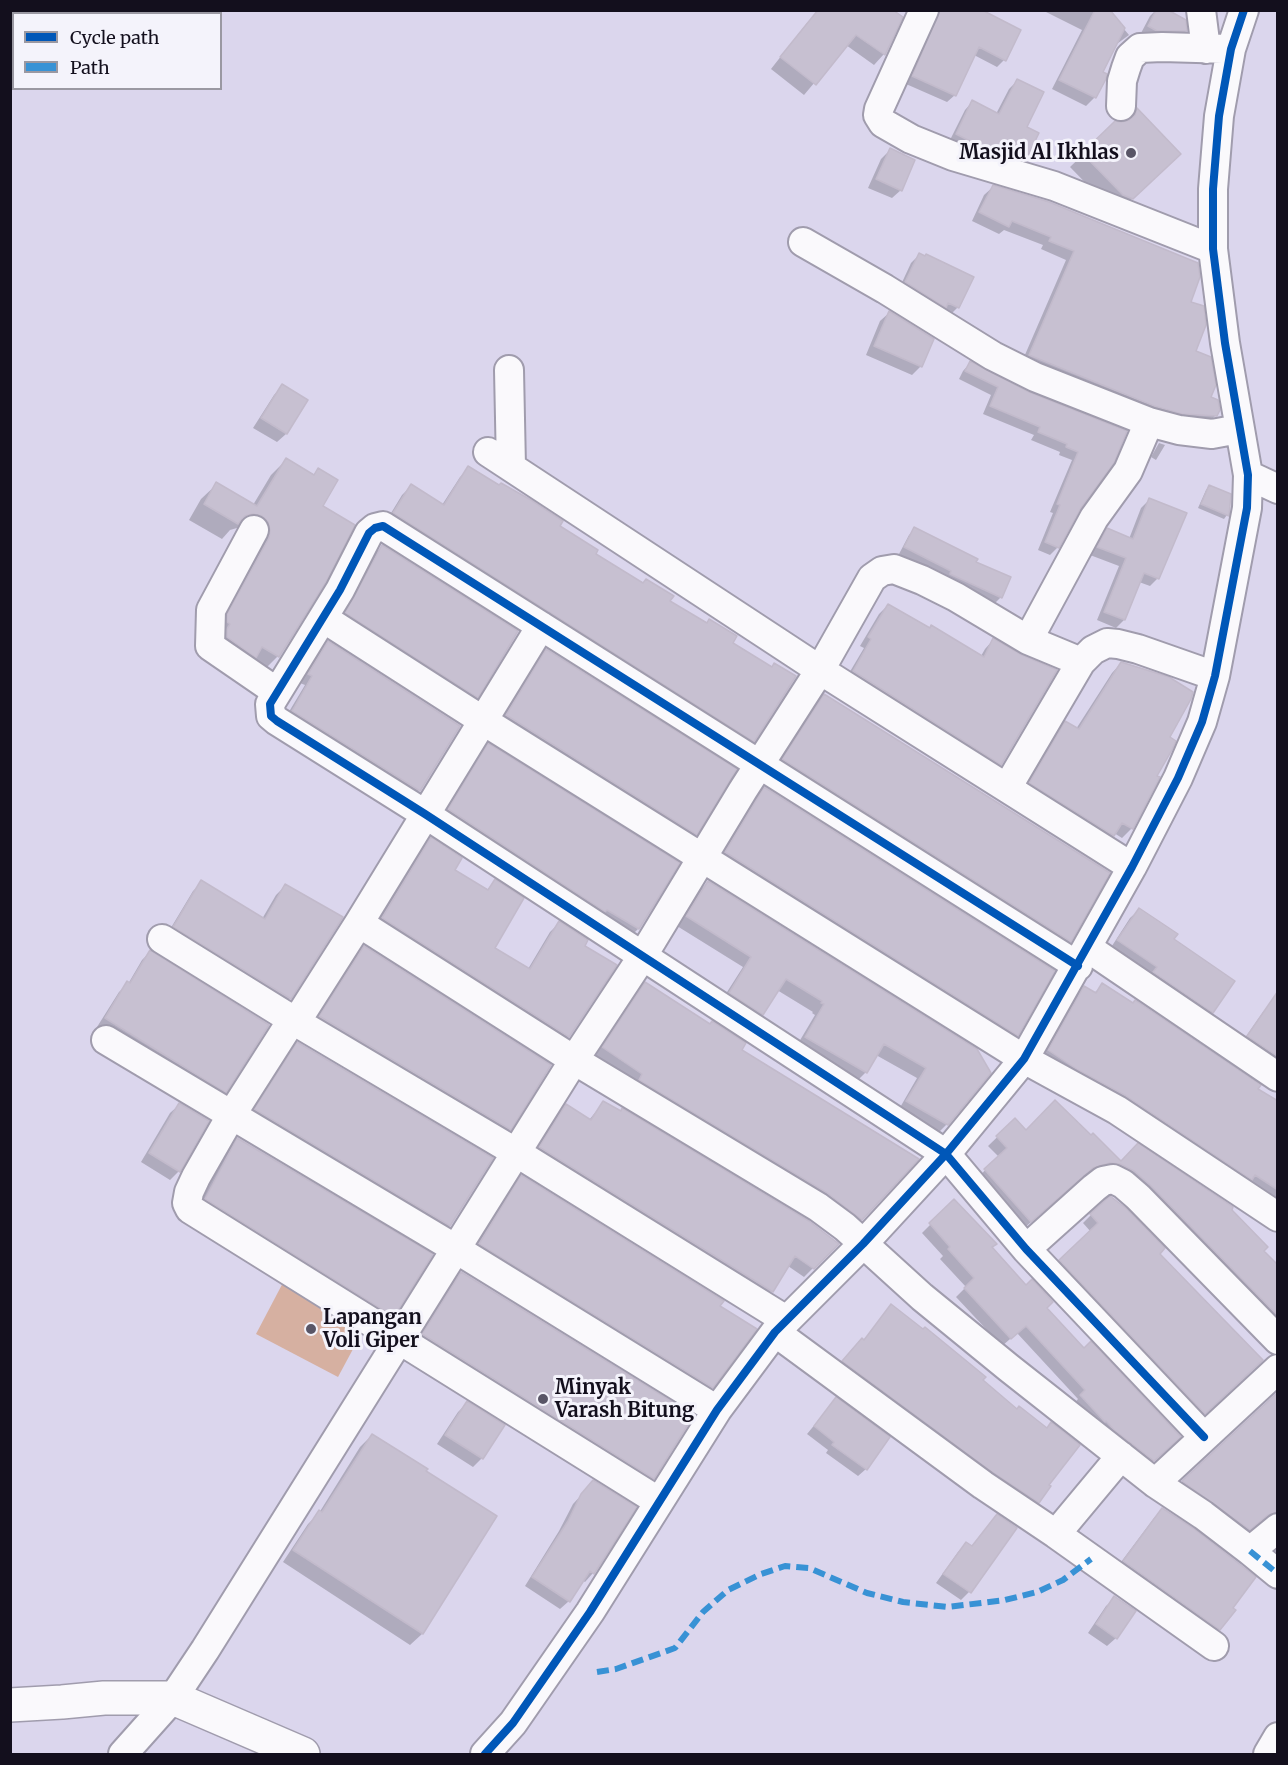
<!DOCTYPE html>
<style>
body{margin:0}
#map{position:relative;width:1288px;height:1765px;overflow:hidden;background:#dbd6ed;font-family:Merriweather,serif}
canvas{display:block}
.frame{position:absolute;inset:0;border:12px solid #130f1d;pointer-events:none}
.legend{position:absolute;left:12px;top:12px;width:210px;height:78px;box-sizing:border-box;background:#f4f3fb;border:2px solid #9a98a2;margin:0;padding:8px 10px;list-style:none;font-size:18px;color:#130f1d}
.legend li{display:flex;align-items:center;gap:12px;height:30px}
.legend b{width:30px;border:2px solid #9a98a2}
</style>
<div id="map">
<canvas width="1288" height="1765"></canvas>
<div class="frame"></div>
<ul class="legend">
<li><b style="height:8px;background:#0057b8"></b>Cycle path</li>
<li><b style="height:8px;background:#3892d5"></b>Path</li>
</ul>
</div>
<script>
const g = document.querySelector('canvas').getContext('2d');
g.lineJoin = 'round';
function paint(path, color) { g.fillStyle = color; g.fill(path, 'evenodd'); }
const toPath = rows => new Path2D(rows.map(r => 'M' + r).join(''));
function strokePath(path, color, width, dash) { g.strokeStyle = color; g.lineWidth = width; g.lineCap = dash ? 'butt' : 'round'; g.setLineDash(dash || []); g.stroke(path); }
function drawText(font, color, halo, rows, align = 'center') {
  g.font = font + ' Merriweather,serif'; g.lineWidth = 6; g.setLineDash([]); g.textBaseline = 'middle'; g.strokeStyle = halo; g.fillStyle = color; for (const [text, x, y, turn = 0] of rows) {
    g.save(); g.translate(x, y); g.rotate((+turn || 0) * Math.PI / 180); g.textAlign = isNaN(turn) ? turn : align; if (halo) g.strokeText(text, 0, 0); g.fillText(text, 0, 0); g.restore();
  }
}
paint(toPath([
 [286,1277,367,1323,338,1377,256,1334]
]), '#d6b0a1');
paint(toPath([
 [821,10,884,54,874,65,846,45,804,95,771,69,807,23],
 [933,10,978,10,1004,60,997,67,974,55,955,95,947,102,906,84],
 [1108,10,1129,35,1114,46,1101,72,1095,97,1086,106,1052,89,1082,30,1044,11],
 [1156,10,1186,31,1177,39,1140,35,1150,16],
 [1017,81,1025,128,1025,160,1017,167,949,142,965,110,972,102,996,114,1009,89],
 [1137,110,1166,167,1118,212,1110,208,1070,167,1116,123,1124,123],
 [890,150,901,190,892,198,868,188,881,159],
 [993,187,1189,302,1194,352,1216,415,1207,424,1173,422,1021,364,1066,260,1041,249,1043,245,1004,230,999,234,972,221,984,195],
 [919,255,972,277,958,307,949,316,898,291,911,263],
 [889,313,921,366,912,375,866,355,880,321],
 [970,363,1028,394,1125,432,1058,547,1050,555,1038,550,1053,513,1050,512,1072,460,1059,455,1060,452,1031,440,1034,435,983,414,991,395,959,379,963,371],
 [282,386,306,401,286,434,277,442,253,428,274,395],
 [1159,443,1165,445,1156,460,1151,457],
 [286,460,312,476,318,470,321,507,278,656,263,671,212,653,247,531,237,528,230,530,222,539,189,520,201,499,217,484,253,505,271,475],
 [469,468,558,527,594,554,731,644,753,741,744,750,385,523,402,495,411,486,442,505,460,477],
 [1209,486,1227,515,1224,519,1198,508,1206,490],
 [1150,499,1158,578,1150,586,1139,582,1124,620,1116,628,1097,620,1119,566,1090,555,1100,538,1108,530,1129,539,1141,508],
 [915,529,974,563,1001,597,995,603,945,580,946,577,899,554,909,535],
 [382,547,477,697,468,705,338,622,373,555],
 [888,605,981,656,985,649,993,640,1000,764,992,773,845,680,864,648,860,646,879,614],
 [328,643,419,790,411,799,284,720,305,685,300,683,320,651],
 [547,651,695,834,687,842,498,724,538,659],
 [1121,663,1168,738,1155,776,1158,778,1132,828,1122,838,1114,833,1103,845,1021,793,1056,733,1066,723,1076,729,1112,673],
 [825,696,1070,941,1061,950,775,768,816,704],
 [489,745,678,864,638,929,630,937,441,818,480,754],
 [765,789,1017,1035,1008,1044,717,862,756,798],
 [431,839,453,871,486,891,495,881,493,949,528,969,550,932,559,923,583,946,615,966,568,1036,559,1045,374,927,422,848],
 [202,882,262,919,276,895,285,886,341,918,290,998,281,1007,166,936,193,891],
 [708,882,976,1050,947,1124,937,1134,898,1111,917,1078,876,1055,866,1072,856,1082,796,1047,815,1015,812,1013,813,1012,777,990,762,1014,752,1024,720,1003,743,967,677,926,698,892],
 [1139,910,1172,939,1212,1012,1204,1021,1110,949,1130,918],
 [364,948,549,1066,510,1129,500,1138,311,1026,355,957],
 [150,952,225,1092,216,1100,97,1027,119,992,128,984,142,960],
 [645,984,740,1050,916,1160,853,1228,595,1056,637,993],
 [1103,985,1278,1103,1278,1205,1041,1059,1076,996,1084,988,1094,993],
 [1271,1003,1278,1007,1278,1069,1240,1045,1263,1012],
 [298,1044,449,1226,441,1234,247,1119,289,1053],
 [603,1103,837,1244,804,1277,788,1266,771,1291,762,1300,531,1157,557,1115,566,1106,589,1120],
 [179,1105,179,1171,170,1180,141,1162,170,1113],
 [1015,1120,1026,1132,1121,1163,1230,1210,1262,1252,1278,1267,1278,1333,1101,1171,1083,1176,1022,1230,976,1179,999,1157,988,1146],
 [238,1140,393,1316,384,1324,197,1208,229,1148],
 [522,1177,718,1307,712,1387,702,1396,470,1253,512,1186],
 [954,1201,991,1247,1171,1445,1145,1469,1073,1405,1078,1399,1017,1333,1002,1346,956,1297,966,1287,940,1259,943,1256,922,1233],
 [1091,1215,1158,1254,1253,1368,1196,1421,1052,1269,1091,1232,1083,1223],
 [461,1273,653,1478,644,1487,414,1343,453,1282],
 [891,1306,981,1380,1047,1485,1038,1502,1029,1510,835,1370,853,1348,863,1341],
 [1278,1394,1278,1523,1265,1520,1240,1538,1174,1490],
 [836,1399,866,1469,858,1476,826,1453,828,1450,807,1434],
 [467,1403,503,1425,482,1458,473,1467,437,1444,458,1412],
 [372,1435,422,1634,410,1645,283,1562,308,1524,319,1513,360,1447],
 [585,1491,593,1573,585,1582,582,1580,569,1601,560,1609,525,1586,559,1531,573,1504],
 [1162,1510,1231,1608,1219,1629,1211,1638,1115,1570,1154,1518],
 [997,1516,969,1592,961,1600,936,1583,958,1552,966,1544,971,1547],
 [1115,1598,1116,1638,1107,1646,1088,1633,1106,1606]
]), '#0003');
const building = toPath([
 [818,10,893,10,903,17,885,55,856,35,816,85,780,57,818,10],
 [940,10,982,10,1021,30,1006,61,979,47,956,96,912,76,940,10],
 [1095,10,1110,10,1125,28,1103,72,1107,74,1106,79,1096,98,1059,80,1095,10],
 [1156,10,1168,10,1186,20,1187,31,1157,31,1148,26,1156,10],
 [1017,79,1044,92,1027,127,1039,133,1026,160,986,149,956,134,972,100,999,114,1017,79],
 [1137,108,1181,154,1133,199,1123,195,1082,153,1115,121,1121,122,1129,120,1135,115,1137,108],
 [890,148,915,160,902,191,876,179,890,148],
 [993,185,1049,202,1198,263,1200,277,1191,302,1204,306,1206,325,1196,351,1211,357,1216,385,1211,397,1218,400,1220,410,1217,416,1182,414,1154,406,1029,355,1074,251,1049,241,1051,237,1012,221,1009,227,979,212,993,185],
 [919,253,925,256,926,254,974,277,959,308,948,303,946,308,905,282,919,253],
 [889,311,934,339,922,367,874,346,889,311],
 [970,361,1029,392,1127,431,1114,463,1081,508,1059,548,1045,542,1060,505,1057,504,1078,452,1066,447,1067,444,1038,432,1040,427,990,406,998,387,965,371,970,361],
 [282,384,308,400,287,434,261,418,282,384],
 [286,458,314,475,318,468,338,480,323,506,355,525,326,582,279,657,262,647,256,658,227,637,227,629,230,624,227,622,227,614,269,538,270,530,268,522,262,516,253,514,245,516,238,524,204,504,216,482,257,506,286,458],
 [468,466,499,485,501,483,531,500,563,521,560,526,598,550,596,554,643,583,646,579,674,596,670,601,707,623,709,619,737,636,733,643,772,667,774,663,796,676,754,742,393,513,411,484,444,505,468,466],
 [1209,485,1231,494,1229,516,1201,504,1209,485],
 [1149,498,1187,513,1159,579,1144,573,1125,620,1104,612,1126,558,1097,547,1107,528,1133,539,1149,498],
 [914,527,978,559,976,562,1011,577,1002,598,950,574,951,571,904,547,914,527],
 [382,545,518,631,478,698,345,613,382,545],
 [888,604,930,628,931,625,984,657,993,638,1022,655,1057,670,1001,765,853,671,871,639,868,637,888,604],
 [328,641,460,726,420,791,292,711,312,676,308,674,328,641],
 [546,649,737,769,697,835,506,715,546,649],
 [1121,662,1169,677,1193,692,1191,699,1170,737,1176,741,1172,750,1157,776,1160,777,1133,829,1122,823,1114,836,1029,783,1065,721,1079,729,1121,662],
 [824,694,1110,873,1071,942,782,759,824,694],
 [488,743,680,863,639,929,607,910,605,912,448,809,488,743],
 [764,787,1055,971,1018,1036,725,852,764,787],
 [431,837,462,858,455,870,488,890,495,879,524,898,495,948,530,969,559,921,588,940,585,946,617,965,569,1037,382,918,431,837],
 [201,880,265,919,285,884,343,917,291,999,173,927,201,880],
 [708,881,977,1049,991,1073,948,1125,906,1101,926,1068,884,1044,867,1073,805,1037,824,1004,821,1003,822,1001,786,979,763,1015,729,993,751,957,686,916,708,881],
 [1139,908,1178,934,1174,939,1235,981,1213,1013,1153,972,1157,967,1117,940,1139,908],
 [364,946,551,1065,511,1130,319,1016,364,946],
 [150,950,269,1025,226,1093,105,1018,127,981,130,983,150,950],
 [645,982,710,1024,712,1021,746,1043,742,1050,919,1159,862,1220,827,1193,639,1080,642,1074,602,1047,645,982],
 [1102,983,1133,1003,1135,1000,1261,1085,1258,1089,1278,1101,1278,1190,1255,1175,1252,1180,1126,1096,1078,1070,1048,1050,1084,986,1096,993,1102,983],
 [1278,991,1278,1055,1277,1056,1247,1036,1278,991],
 [297,1042,493,1158,450,1226,254,1109,297,1042],
 [1055,1100,1091,1135,1093,1133,1121,1161,1138,1143,1233,1207,1232,1210,1268,1247,1264,1251,1278,1265,1278,1316,1150,1185,1134,1171,1120,1164,1110,1163,1093,1168,1031,1222,984,1169,1007,1148,996,1136,1015,1118,1026,1130,1055,1100],
 [603,1101,621,1111,622,1108,809,1221,839,1244,814,1269,795,1256,773,1292,539,1147,566,1104,591,1120,603,1101],
 [179,1103,209,1121,180,1172,149,1153,179,1103],
 [237,1138,433,1254,394,1317,205,1199,237,1138],
 [521,1175,724,1301,720,1306,757,1329,713,1388,479,1244,521,1175],
 [1110,1196,1127,1209,1165,1248,1160,1254,1263,1360,1205,1414,1059,1260,1098,1223,1090,1214,1110,1196],
 [954,1199,997,1244,992,1247,1026,1285,1032,1279,1053,1302,1047,1308,1084,1348,1091,1341,1181,1437,1154,1461,1114,1430,1106,1421,1105,1422,1080,1395,1085,1390,1026,1326,1011,1339,964,1288,974,1278,948,1249,950,1247,929,1223,954,1199],
 [461,1272,694,1415,654,1479,422,1334,461,1272],
 [891,1304,923,1329,925,1327,986,1377,983,1380,1017,1409,1019,1406,1047,1428,1051,1422,1080,1445,1049,1485,1051,1486,1039,1503,992,1472,842,1361,862,1338,864,1340,891,1304],
 [1278,1392,1278,1512,1268,1515,1250,1530,1182,1481,1278,1392],
 [836,1397,890,1437,867,1470,832,1445,834,1442,814,1426,836,1397],
 [467,1401,505,1425,483,1459,445,1435,467,1401],
 [372,1434,428,1469,426,1471,497,1516,423,1634,293,1550,319,1510,322,1512,372,1434],
 [593,1480,637,1507,594,1574,590,1571,570,1602,532,1577,568,1521,581,1494,593,1480],
 [1162,1508,1193,1528,1256,1577,1233,1608,1236,1610,1220,1630,1123,1561,1162,1508],
 [997,1514,1017,1528,971,1593,943,1574,966,1542,972,1546,997,1514],
 [1114,1596,1136,1611,1117,1639,1096,1624,1114,1596]
]);
paint(building, '#c7c0d1');
strokePath(building, '#c2bacb', 1.5);
const minor = toPath([
 [924,10,879,109,878,115,883,123,911,139,953,156,1054,186,1213,249],
 [1201,10,1206,49],
 [1121,106,1122,81,1126,68,1130,57,1140,48,1162,47,1231,49],
 [803,242,885,289,993,356,1035,377,1149,422,1179,430,1212,434,1239,429],
 [509,370,511,467],
 [488,452,820,670,1132,867],
 [1248,475,1278,489],
 [254,530,211,610,210,646,277,692],
 [323,618,482,720,1024,1059,1117,1110,1278,1217],
 [1028,640,1094,518,1128,471,1149,422],
 [1007,788,1081,662],
 [359,923,574,1060,818,1207,845,1227,922,1297,1009,1368,1155,1483,1203,1515,1250,1551,1278,1528],
 [162,939,296,1022,517,1153,786,1320],
 [1088,948,1278,1077],
 [1078,966,383,526,375,528,369,533,340,590,270,704,271,716,277,721,425,814,946,1154,1026,1249,1204,1437],
 [292,1020,232,1114,196,1177,189,1192,187,1203,190,1209,658,1501],
 [296,1022,359,923,541,626],
 [106,1040,456,1249,717,1410],
 [1026,1249,1094,1188,1103,1181,1113,1179,1123,1184,1138,1197,1278,1340],
 [775,1332,983,1485,1056,1534,1214,1646],
 [1155,1483,1278,1369],
 [1056,1534,1121,1456],
 [1250,1551,1278,1574],
 [123,1754,173,1698,205,1650,574,1060,642,957,743,790,820,670,872,578,882,571,894,569,922,580,956,597,1028,640,1081,662,1093,650,1107,643,1118,644,1138,649,1215,676],
 [485,1754,513,1723,590,1612,717,1410,775,1332,863,1244,946,1154,1024,1059,1132,867,1178,778,1202,722,1215,676,1247,508,1248,475,1225,343,1213,249,1213,189,1219,116,1231,49,1244,10],
 [1268,1754,1278,1737]
]);
const tertiary = toPath([
 [10,1705,62,1702,104,1698,173,1698,303,1754]
]);
strokePath(minor, '#a09cad', 32);
strokePath(tertiary, '#a09cad', 36);
strokePath(minor, '#faf9fc', 28);
strokePath(tertiary, '#faf9fc', 33);
strokePath(toPath([
 [1250,1551,1278,1574],
 [597,1672,616,1669,675,1648,703,1612,728,1590,761,1574,785,1566,809,1568,867,1593,903,1602,948,1607,1005,1600,1037,1592,1063,1580,1091,1559]
]), '#3892d5', 6, [12, 6]);
strokePath(toPath([
 [1078,966,383,526,375,528,369,533,340,590,270,704,271,716,277,721,425,814,946,1154,1026,1249,1204,1437],
 [485,1754,513,1723,590,1612,717,1410,775,1332,863,1244,946,1154,1024,1059,1132,867,1178,778,1202,722,1215,676,1247,508,1248,475,1225,343,1213,249,1213,189,1219,116,1231,49,1244,10]
]), '#0057b8', 8);
for (const [x, y, r, color] of [
 [1131,153,6,"#595566"],
 [311,1329,6,"#595566"],
 [543,1399,6,"#595566"]
]) { const dot = new Path2D(); dot.arc(x, y, r, 0, 2 * Math.PI); g.fillStyle = color; g.fill(dot); strokePath(dot, '#f4f3fb', 2); }
drawText('bold 20px', '#130f1d', '#f4f3fb', [
 ["Masjid Al Ikhlas",1119,153,"right"],
 ["Lapangan",323,1318],
 ["Voli Giper",323,1341],
 ["Minyak",555,1388],
 ["Varash Bitung",555,1411]
], 'left');
</script>
